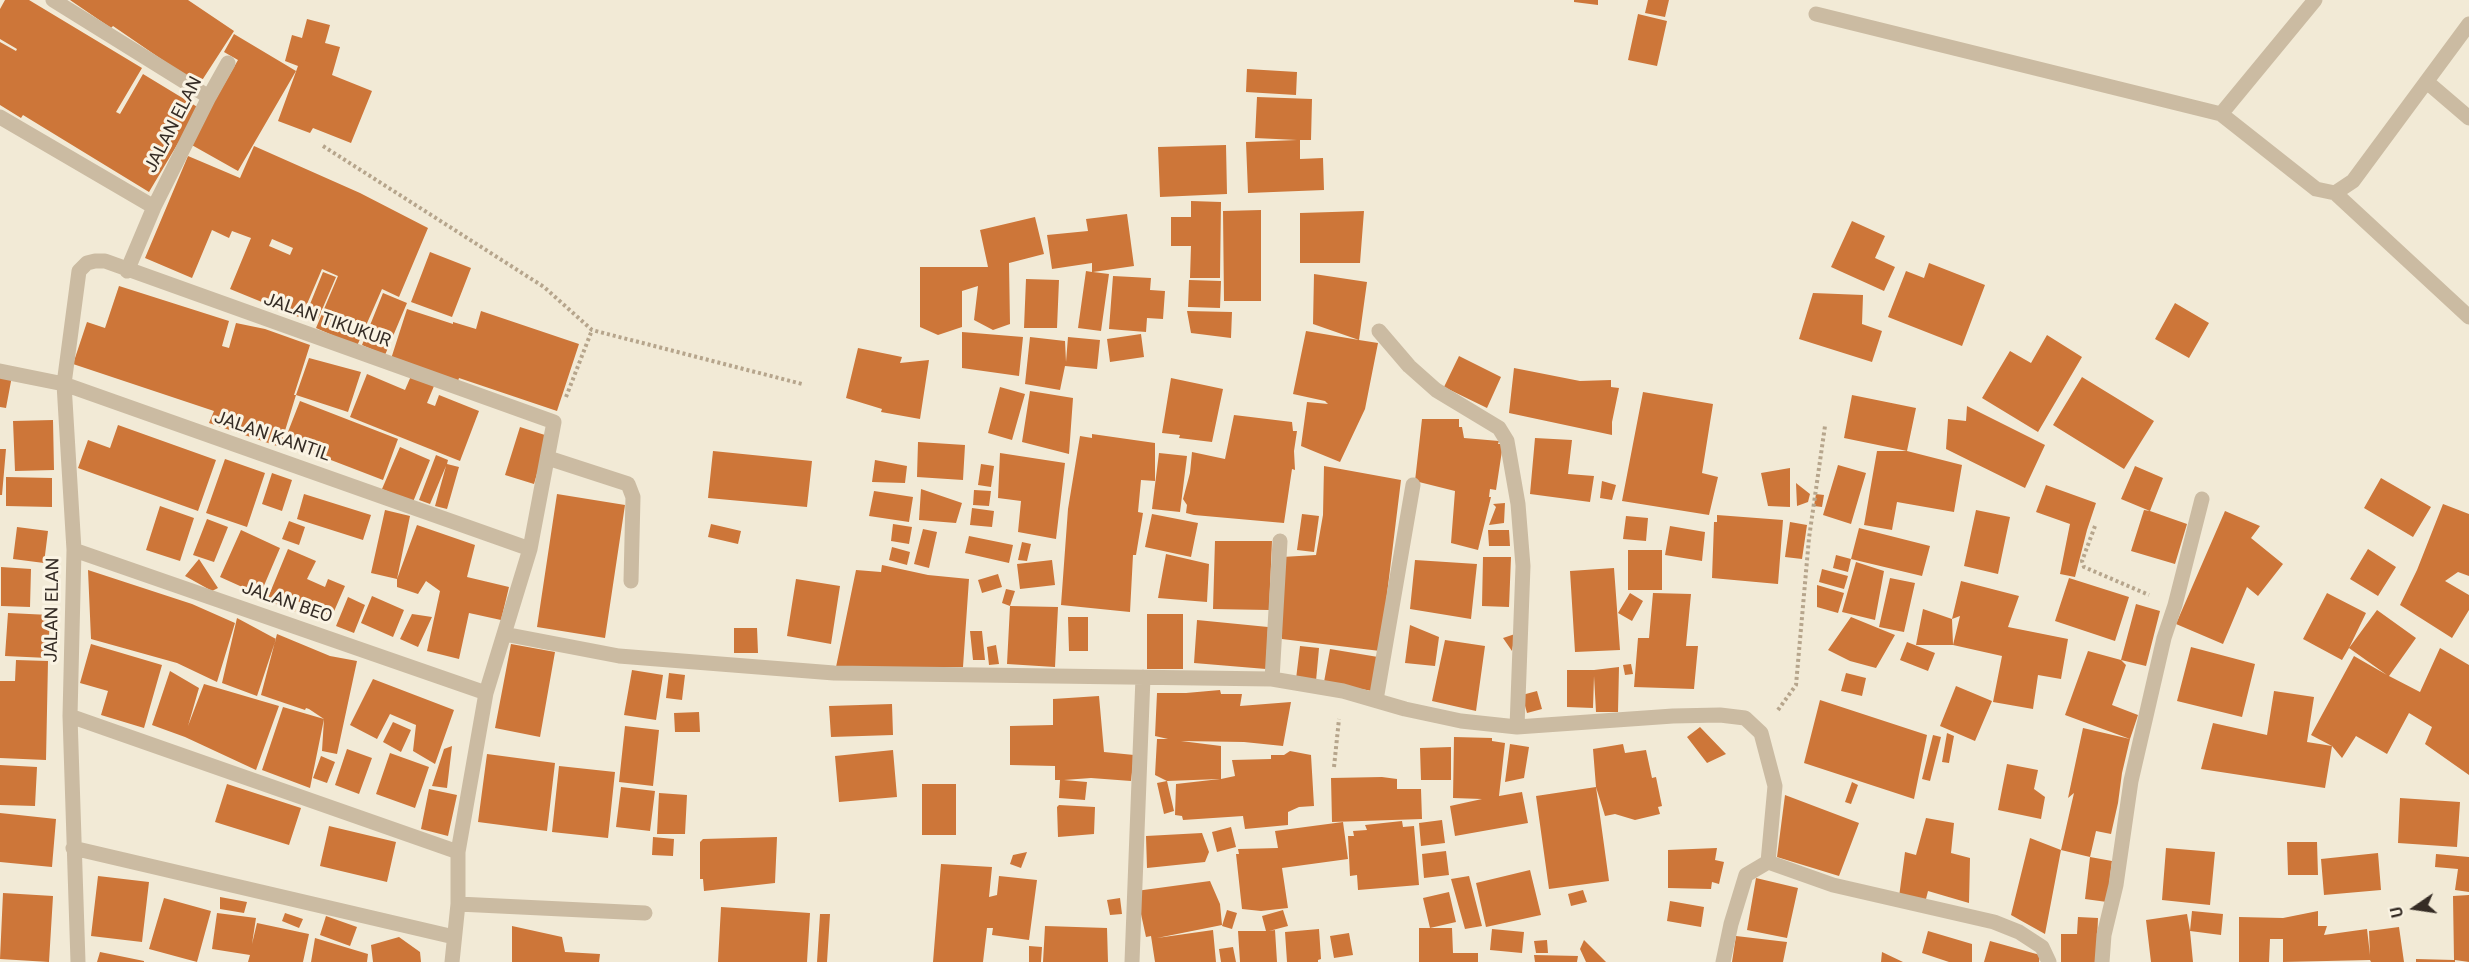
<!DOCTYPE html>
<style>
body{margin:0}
#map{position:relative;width:2469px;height:962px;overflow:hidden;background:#f2ead6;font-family:Roboto,sans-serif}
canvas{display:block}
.north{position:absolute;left:2385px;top:878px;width:60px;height:60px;-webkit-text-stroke:4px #faf3e3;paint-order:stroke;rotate:257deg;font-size:16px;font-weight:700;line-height:24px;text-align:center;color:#352c25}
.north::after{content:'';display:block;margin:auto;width:21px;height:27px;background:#352c25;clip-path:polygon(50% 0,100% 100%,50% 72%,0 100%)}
</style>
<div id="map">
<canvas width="2469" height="962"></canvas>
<div class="north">U</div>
</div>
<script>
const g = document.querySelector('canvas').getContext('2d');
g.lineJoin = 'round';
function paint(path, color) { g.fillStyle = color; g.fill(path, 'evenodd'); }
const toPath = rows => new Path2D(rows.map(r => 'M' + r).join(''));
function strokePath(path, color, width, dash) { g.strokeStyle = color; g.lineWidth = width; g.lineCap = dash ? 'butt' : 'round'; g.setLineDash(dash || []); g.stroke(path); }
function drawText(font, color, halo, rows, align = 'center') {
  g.font = font + ' Roboto,sans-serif'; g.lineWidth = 6; g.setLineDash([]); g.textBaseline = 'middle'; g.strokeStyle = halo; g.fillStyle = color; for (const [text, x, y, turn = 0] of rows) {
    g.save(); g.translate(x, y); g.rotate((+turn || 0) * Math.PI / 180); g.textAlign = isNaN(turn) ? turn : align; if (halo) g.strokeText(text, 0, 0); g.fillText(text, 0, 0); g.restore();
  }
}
paint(toPath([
 [5,0,29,0,142,68,116,112,120,114,143,74,199,108,149,192,23,115,21,118,0,105,0,42,16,51,17,49,0,39,0,9],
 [70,0,188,0,234,31,199,85,113,26,111,28],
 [1574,0,1598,0,1598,5,1574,2],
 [1648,0,1669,0,1665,17,1645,13],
 [1638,14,1667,21,1657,66,1628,60],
 [307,19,330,25,325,43,340,47,332,75,372,91,351,143,313,128,310,133,278,121,298,66,285,61,292,35,302,38],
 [234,34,296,71,238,171,190,144,238,60,224,52],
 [1247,69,1297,72,1296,95,1246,92],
 [1257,97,1312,99,1311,140,1300,140,1300,159,1323,158,1324,190,1248,193,1246,142,1297,140,1255,138],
 [1226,145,1227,194,1160,197,1158,147],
 [254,146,360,193,428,228,399,297,382,289,357,346,316,328,338,276,322,269,301,318,230,289,251,238,232,231,229,238,212,230,192,278,145,258,188,156,240,178],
 [272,239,293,248,290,255,269,246],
 [1191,201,1221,202,1220,278,1190,278,1191,246,1171,246,1171,217,1191,217],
 [1261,210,1261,301,1224,301,1223,211],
 [1364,211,1360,263,1300,263,1300,213],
 [1127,214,1134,266,1093,272,1109,274,1101,331,1078,328,1086,271,1092,272,1092,263,1052,269,1047,235,1088,231,1086,219],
 [1035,217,1044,254,1009,263,1010,324,993,330,974,320,978,286,962,291,962,327,938,335,920,327,920,267,988,267,980,230],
 [1852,221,1885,236,1875,258,1895,267,1884,291,1831,267],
 [430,252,471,268,452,317,411,302],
 [1929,263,1985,285,1962,346,1888,317,1906,271,1924,278],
 [323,272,336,277,318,319,306,314],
 [1314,274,1367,282,1359,340,1378,343,1365,409,1340,462,1301,446,1307,402,1328,404,1325,401,1293,394,1306,331,1359,340,1313,324],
 [1113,276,1151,278,1150,290,1165,291,1163,319,1147,318,1146,332,1109,329],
 [1026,279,1059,280,1057,328,1024,328],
 [1189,280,1221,281,1220,308,1188,307],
 [119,286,229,321,222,346,229,348,236,323,265,329,310,345,294,395,296,395,309,358,361,372,348,412,296,395,280,447,209,423,214,411,73,364,87,322,105,328],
 [383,293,407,303,385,355,362,345],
 [1813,293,1863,295,1862,324,1882,331,1872,362,1799,339],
 [2175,303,2209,323,2189,358,2155,339],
 [407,309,453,324,453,322,476,329,481,311,579,344,557,411,459,378,457,384,390,362],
 [1187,311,1232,312,1231,338,1191,333],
 [962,332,1023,337,1019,376,962,368],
 [1141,334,1144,357,1110,362,1107,339],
 [2047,335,2082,357,2038,432,1982,398,2010,351,2031,363],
 [1030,337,1065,341,1066,362,1068,337,1100,340,1097,369,1065,366,1060,390,1025,384],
 [858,348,902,357,900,363,929,360,920,419,881,412,882,409,846,398],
 [1459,356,1501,377,1487,408,1444,387],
 [1514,368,1580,381,1611,380,1611,387,1619,388,1612,422,1612,435,1509,413],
 [0,374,12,376,6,408,0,407],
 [367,374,405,390,411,376,434,386,427,403,435,406,439,395,479,411,460,461,350,417],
 [2082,377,2154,421,2124,469,2053,425],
 [1171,378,1223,389,1212,442,1179,438,1180,435,1162,433],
 [1000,387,1025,394,1012,440,988,433],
 [1030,391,1073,398,1069,454,1022,442],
 [1643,392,1713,404,1702,473,1718,477,1709,515,1622,501],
 [1852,395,1916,408,1907,451,1844,438],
 [300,401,398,439,383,480,284,442],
 [1967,406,2045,445,2025,488,1946,449,1948,419,1966,421],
 [1234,415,1292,422,1293,431,1297,431,1294,451,1295,470,1292,469,1284,523,1194,515,1186,513,1187,505,1183,499,1190,473,1192,452,1225,459],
 [1422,419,1459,419,1459,427,1462,427,1464,438,1499,441,1498,444,1503,444,1496,490,1490,489,1489,497,1491,497,1478,550,1451,543,1455,491,1415,481],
 [53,420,54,470,15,471,13,421],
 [118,425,216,460,198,511,78,468,88,440,110,448],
 [520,427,548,436,534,484,505,475],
 [1092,434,1155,443,1155,481,1141,480,1138,512,1143,513,1136,555,1133,555,1130,612,1061,605,1068,509,1080,436,1092,438],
 [1535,438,1572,440,1568,474,1594,476,1590,502,1530,494],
 [918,442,965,445,963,480,917,477],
 [400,447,430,460,413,502,382,489],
 [0,449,6,449,2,495,0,495],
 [713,451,812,461,807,507,708,498],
 [1877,451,1907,451,1962,465,1954,512,1897,502,1892,530,1864,525],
 [1000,453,1065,463,1056,539,1018,532,1021,501,998,498],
 [1159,453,1187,456,1180,512,1152,509],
 [436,455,448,460,447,464,459,467,447,509,435,506,446,466,430,504,419,500],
 [225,459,265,473,247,527,206,513],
 [875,460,907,466,905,483,872,482],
 [981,464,994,466,991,487,978,485],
 [1838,465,1866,473,1851,524,1823,515],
 [1324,466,1401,480,1380,651,1282,639,1282,557,1316,555,1323,515],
 [2135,466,2163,478,2150,511,2187,524,2175,564,2131,551,2144,510,2150,511,2121,499],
 [1790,468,1790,507,1768,506,1761,473],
 [272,473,292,480,282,511,262,504],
 [6,477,52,478,52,507,6,506],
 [2381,478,2431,507,2413,537,2364,508],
 [1602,481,1616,485,1612,500,1600,498],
 [1796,483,1810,494,1808,502,1797,506],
 [2046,485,2096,503,2087,530,2075,577,2060,574,2070,524,2036,512],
 [921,489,962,503,956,523,919,520],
 [974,490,991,491,989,506,973,505],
 [874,491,913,497,909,522,869,516],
 [304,494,371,515,363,540,297,519],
 [557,494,625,505,605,638,537,627],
 [1816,494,1824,495,1822,507,1814,506],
 [1505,503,1504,523,1489,525,1496,507,1493,504],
 [2443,504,2469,514,2469,576,2458,572,2445,581,2469,595,2469,610,2452,638,2400,605,2417,570],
 [160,506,194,518,180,561,146,550],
 [972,508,994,511,992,527,970,525],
 [385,510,410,516,397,579,417,525,475,545,467,577,509,587,501,620,469,613,459,659,427,651,440,591,426,581,418,594,397,587,397,579,371,573],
 [1976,510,2010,517,1998,574,1964,566],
 [2225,511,2260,526,2251,538,2283,564,2258,596,2247,587,2223,644,2176,624],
 [1152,514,1198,523,1191,557,1145,547],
 [1302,514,1319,516,1314,552,1297,550],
 [1717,515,1783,520,1778,584,1712,578,1714,522,1717,522],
 [1626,516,1648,518,1646,541,1623,539],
 [207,519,228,527,214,562,193,555],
 [289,521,305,527,299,545,282,539],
 [1790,522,1807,525,1802,559,1785,557],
 [711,524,741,531,738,544,708,537],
 [893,524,912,527,909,544,891,541],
 [1670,526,1705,532,1702,561,1665,555],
 [17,527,48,531,44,563,13,559],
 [1859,528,1930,546,1922,576,1851,559],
 [923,529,937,532,929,568,914,564],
 [241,530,280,548,260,595,220,577],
 [1488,530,1509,530,1510,546,1489,546],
 [969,536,1013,545,1009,563,965,553],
 [1215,541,1272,541,1269,610,1213,609],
 [1022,542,1031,544,1027,561,1018,560],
 [892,547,910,552,907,565,889,560],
 [288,549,316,561,307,579,325,587,328,579,345,586,332,616,297,601,295,612,267,600],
 [2368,549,2396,567,2378,596,2350,579],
 [1628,550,1662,550,1662,590,1628,590],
 [1166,554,1209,564,1207,602,1158,598],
 [1836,555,1851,559,1848,572,1833,568],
 [1483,557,1511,557,1509,607,1482,606],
 [199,559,218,588,212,591,185,576],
 [1052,560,1055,585,1020,589,1017,564],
 [1415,560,1477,564,1471,619,1410,609],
 [1856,562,1884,571,1875,620,1842,612],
 [882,565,928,575,969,579,963,667,836,667,856,570,881,572],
 [1,567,31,569,30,607,1,606],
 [1614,568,1620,650,1575,652,1570,571],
 [1822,569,1848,576,1844,589,1819,582],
 [88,570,192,604,235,623,217,682,177,663,91,639],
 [998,574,1002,587,982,593,978,580],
 [1890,578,1915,583,1904,632,1879,627],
 [2069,578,2129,597,2115,641,2055,621],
 [796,579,840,586,831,644,787,636],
 [1961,581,2019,596,2008,627,2068,639,2061,679,2038,675,2033,709,1993,702,2002,656,1953,645,1916,645,1923,609,1952,619,1953,645,1960,616,1952,619],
 [1817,585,1844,593,1838,613,1817,607],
 [1006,589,1015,591,1010,606,1058,607,1055,667,1007,664,1010,606,1002,603],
 [1630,593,1643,601,1632,621,1618,613],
 [1653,593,1691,594,1686,646,1698,646,1694,689,1634,687,1638,638,1649,638],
 [2327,593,2366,613,2349,648,2377,610,2416,638,2389,676,2420,692,2440,648,2469,665,2469,775,2425,744,2432,727,2409,713,2387,754,2356,736,2342,758,2332,746,2311,735,2354,656,2387,675,2349,648,2342,660,2303,639],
 [372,596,404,610,393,637,361,623],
 [348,597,365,605,354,633,336,626],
 [2136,604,2160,611,2146,666,2121,660,2126,665,2112,705,2138,715,2130,739,2065,715,2088,651,2121,660],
 [8,613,50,615,48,658,5,656],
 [412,614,432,617,418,647,400,639],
 [1147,614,1183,614,1183,669,1147,669],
 [1068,617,1088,617,1088,651,1069,651],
 [1851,617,1895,635,1876,668,1850,661,1828,650],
 [237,618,276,639,257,696,222,683],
 [1197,620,1268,627,1266,669,1194,663],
 [1410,625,1439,637,1435,666,1405,663],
 [734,628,757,628,758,653,734,653],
 [970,631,982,631,985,660,973,660],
 [277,634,330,656,357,661,337,754,322,751,324,719,309,709,306,708,305,710,261,695],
 [1515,634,1512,651,1503,638],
 [1445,640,1485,646,1476,711,1432,701],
 [1907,642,1935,653,1928,671,1900,660],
 [91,644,162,665,144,728,101,715,108,691,80,683],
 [511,644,555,652,540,737,495,728],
 [996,645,999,664,989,665,987,647],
 [1300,646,1319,648,1316,681,1296,679],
 [2191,647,2255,664,2242,717,2177,701],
 [1330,649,1378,657,1372,691,1324,682],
 [16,660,48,661,46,760,0,758,0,681,15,681],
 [1631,664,1633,674,1625,675,1623,665],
 [1619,667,1618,712,1596,712,1594,676,1593,708,1567,707,1567,670,1594,670],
 [632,670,663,675,656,720,624,715],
 [170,671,199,688,188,726,204,684,279,706,256,770,185,737,152,725],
 [669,673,685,675,682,700,666,698],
 [1846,673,1866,678,1862,696,1841,691],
 [373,679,454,710,435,764,413,751,416,725,390,714,377,739,350,725],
 [1956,686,1992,701,1975,741,1940,726],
 [1220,690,1221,694,1242,694,1240,706,1291,702,1283,746,1244,742,1181,741,1221,746,1221,779,1235,776,1232,760,1271,759,1271,755,1284,755,1290,751,1311,755,1314,806,1299,807,1288,812,1288,825,1245,829,1243,816,1183,820,1182,816,1175,815,1176,784,1220,779,1167,781,1174,811,1164,814,1157,783,1167,781,1155,775,1157,739,1168,739,1155,736,1157,693,1186,693],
 [1537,691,1542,709,1527,713,1522,695],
 [2274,691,2314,697,2307,742,2332,746,2325,788,2201,769,2213,723,2267,735],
 [1099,696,1104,752,1134,755,1131,781,1091,778,1064,780,1087,782,1085,800,1059,798,1060,780,1055,780,1055,766,1010,765,1010,726,1053,725,1053,699],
 [1820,700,1927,735,1914,799,1804,763],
 [892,704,893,735,831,737,829,706],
 [283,707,324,719,310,788,262,770],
 [699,712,700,732,675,732,674,713],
 [393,722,411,730,401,752,383,742],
 [625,726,659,730,653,786,619,782],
 [1700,727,1726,754,1707,763,1687,737],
 [2083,728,2130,739,2122,773,2118,803,2111,834,2096,831,2090,857,2061,850,2045,934,2011,915,2030,838,2061,850,2074,793,2068,798],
 [1947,733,1954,736,1949,763,1942,762],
 [1933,735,1941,737,1930,781,1922,779],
 [1454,737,1492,738,1492,741,1505,743,1499,796,1522,792,1528,823,1455,836,1450,806,1482,799,1453,798],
 [1510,744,1529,747,1524,778,1505,782],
 [1623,744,1625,753,1646,750,1652,778,1656,777,1662,806,1658,807,1660,814,1635,820,1615,814,1605,816,1596,787,1593,749],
 [452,746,447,788,432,786,444,749],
 [1451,747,1451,780,1421,780,1420,748],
 [347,749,372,758,359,794,335,785],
 [893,750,897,797,839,802,835,756],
 [390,753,429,767,415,808,376,794],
 [487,754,555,763,547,831,478,822],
 [321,756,335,762,327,783,313,778],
 [2007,764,2038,770,2034,789,2045,797,2041,819,1998,810],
 [0,765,37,767,35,806,0,805],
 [559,766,615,772,608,838,552,832],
 [1382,777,1397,779,1397,789,1421,789,1422,819,1332,822,1331,778],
 [1852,782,1858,785,1851,804,1845,802],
 [227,784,301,808,289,845,215,822],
 [922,784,956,784,956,835,922,835],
 [621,787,655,791,650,831,616,827],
 [1596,787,1609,881,1549,889,1536,796],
 [429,789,457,795,448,836,421,829],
 [659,793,687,795,685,834,657,834],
 [1785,795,1859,823,1839,876,1777,857],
 [2400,798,2460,802,2457,847,2398,843],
 [1059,805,1095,807,1094,834,1058,837,1057,807],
 [0,813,56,819,52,867,0,862],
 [1926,818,1954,823,1951,853,1970,858,1969,903,1928,891,1925,903,1899,897,1905,852,1916,855],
 [1442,820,1445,843,1421,846,1419,823],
 [1402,821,1403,827,1414,826,1419,885,1358,890,1357,875,1350,876,1348,836,1354,836,1353,831,1367,830,1365,825],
 [1343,822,1348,859,1282,868,1288,908,1261,911,1242,909,1236,854,1239,854,1238,849,1278,848,1275,831],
 [329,826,396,842,387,882,320,866],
 [1231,827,1236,847,1217,852,1212,832],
 [1202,833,1209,852,1205,862,1147,868,1146,836],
 [653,837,674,839,673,856,652,855],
 [777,837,775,883,704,891,703,879,700,879,700,842,703,839],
 [2287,842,2317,842,2318,875,2288,875],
 [1717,848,1715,860,1724,862,1719,884,1712,882,1711,889,1668,888,1668,850],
 [2166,848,2215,852,2210,905,2162,900],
 [1446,851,1449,875,1424,878,1422,854],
 [1027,852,1021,868,1010,864,1013,855],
 [2378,853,2381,890,2324,895,2321,859],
 [2436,854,2469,857,2469,892,2455,890,2458,869,2435,867],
 [2090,857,2112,861,2107,902,2085,899],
 [941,864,992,867,989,897,997,895,999,876,1037,880,1029,940,992,935,993,928,987,928,983,962,933,962],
 [1530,870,1541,915,1486,927,1476,883],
 [98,876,149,882,142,942,91,936],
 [1469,876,1482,926,1465,929,1451,879],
 [1756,878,1798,888,1787,938,1747,930],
 [1210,881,1220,904,1222,925,1157,938,1213,930,1216,962,1155,962,1151,936,1146,937,1136,891],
 [1583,890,1587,902,1571,906,1568,894],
 [1449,892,1456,922,1430,928,1423,898],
 [3,893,53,896,49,962,0,959],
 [2469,895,2469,962,2455,960,2455,962,2416,962,2416,959,2454,960,2453,896],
 [220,897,247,902,244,913,220,909],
 [164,898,211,911,197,962,149,949],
 [1120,898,1122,914,1110,915,1107,900],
 [1670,901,1704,907,1701,927,1667,921],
 [721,907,810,913,807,962,718,962],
 [1227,910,1237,913,1232,929,1222,926],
 [1283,910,1288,926,1269,931,1275,930,1277,962,1240,962,1238,931,1266,931,1262,916],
 [2192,911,2223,914,2221,935,2190,931,2193,962,2151,962,2146,920,2187,914,2190,931],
 [2318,911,2318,926,2327,926,2324,935,2367,929,2370,955,2369,931,2399,927,2404,962,2371,962,2370,960,2283,962,2283,939,2270,939,2269,962,2239,962,2239,917,2283,918],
 [217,913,256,918,252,944,257,923,309,934,303,962,248,962,250,955,212,949],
 [285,913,303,919,299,928,282,921],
 [820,914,830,914,827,962,817,962],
 [326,916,357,927,350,946,320,935],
 [2078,917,2098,918,2096,962,2061,962,2061,934,2077,934],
 [512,926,562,937,565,952,600,954,599,962,512,962],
 [1045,926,1107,928,1108,962,1043,962],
 [1419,928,1452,928,1453,953,1478,953,1478,962,1419,962],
 [1319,929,1321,959,1318,960,1318,962,1287,962,1285,932],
 [1492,929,1524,932,1522,953,1490,950],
 [1928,931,1972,944,1972,962,1949,962,1922,953],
 [1349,933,1353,955,1334,958,1330,936],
 [1736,936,1787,942,1783,962,1732,962],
 [399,937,420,952,421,962,373,962,371,945],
 [315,938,368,954,367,962,311,962],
 [1547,940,1548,953,1536,953,1534,941],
 [1584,940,1606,962,1586,962,1580,949],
 [1990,941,2040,955,2039,962,1984,962],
 [1029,946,1042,947,1041,962,1029,962],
 [1233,947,1236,962,1221,962,1219,949],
 [100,952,144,961,144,962,97,962],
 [1882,952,1903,962,1881,962],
 [1534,955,1578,956,1577,962,1535,962]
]), '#cd7639');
strokePath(toPath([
 [323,146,544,287,592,330,802,384],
 [566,397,592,330],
 [2095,526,2082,561,2084,567,2149,595],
 [1778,710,1796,685,1809,538,1825,426],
 [1334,767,1339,719]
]), '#b6a58c', 4, [3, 3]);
strokePath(toPath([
 [53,0,209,97],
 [1816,14,2221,114,2316,189,2335,193,2353,181,2469,24],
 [2427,82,2469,118],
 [2221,114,2315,0],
 [0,117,154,207],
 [2335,193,2469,317],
 [127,271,154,207,209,97,228,63],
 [1379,331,1409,366,1436,390,1499,428,1507,441,1518,504,1523,566,1517,727],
 [0,371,64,384,530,549],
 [548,458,628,484,633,497,631,581],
 [74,550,486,693],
 [504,634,619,656,834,673,1272,679,1343,691,1405,709,1461,721,1517,727,1673,716,1720,715,1745,718,1761,733,1775,786,1768,862,1833,885,1994,922,2019,932,2042,947,2049,962],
 [1272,679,1280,541],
 [1376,700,1413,485],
 [70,716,458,852],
 [73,848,454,937],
 [458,904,645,913],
 [78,962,70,716,74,550,64,384,79,271,87,263,95,261,105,261,554,422,530,549,486,693,458,852,458,904,452,962],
 [1132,962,1143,677],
 [1723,962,1731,924,1746,875,1768,862],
 [2102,962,2104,935,2116,885,2131,781,2164,638,2175,605,2202,499]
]), '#cbbba2', 15);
drawText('18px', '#352c25', '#faf3e3', [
 ["JALAN ELAN",174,125,-63],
 ["JALAN TIKUKUR",327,321,19],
 ["JALAN KANTIL",272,437,19],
 ["JALAN BEO",287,603,19],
 ["JALAN ELAN",53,610,-89]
]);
</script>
